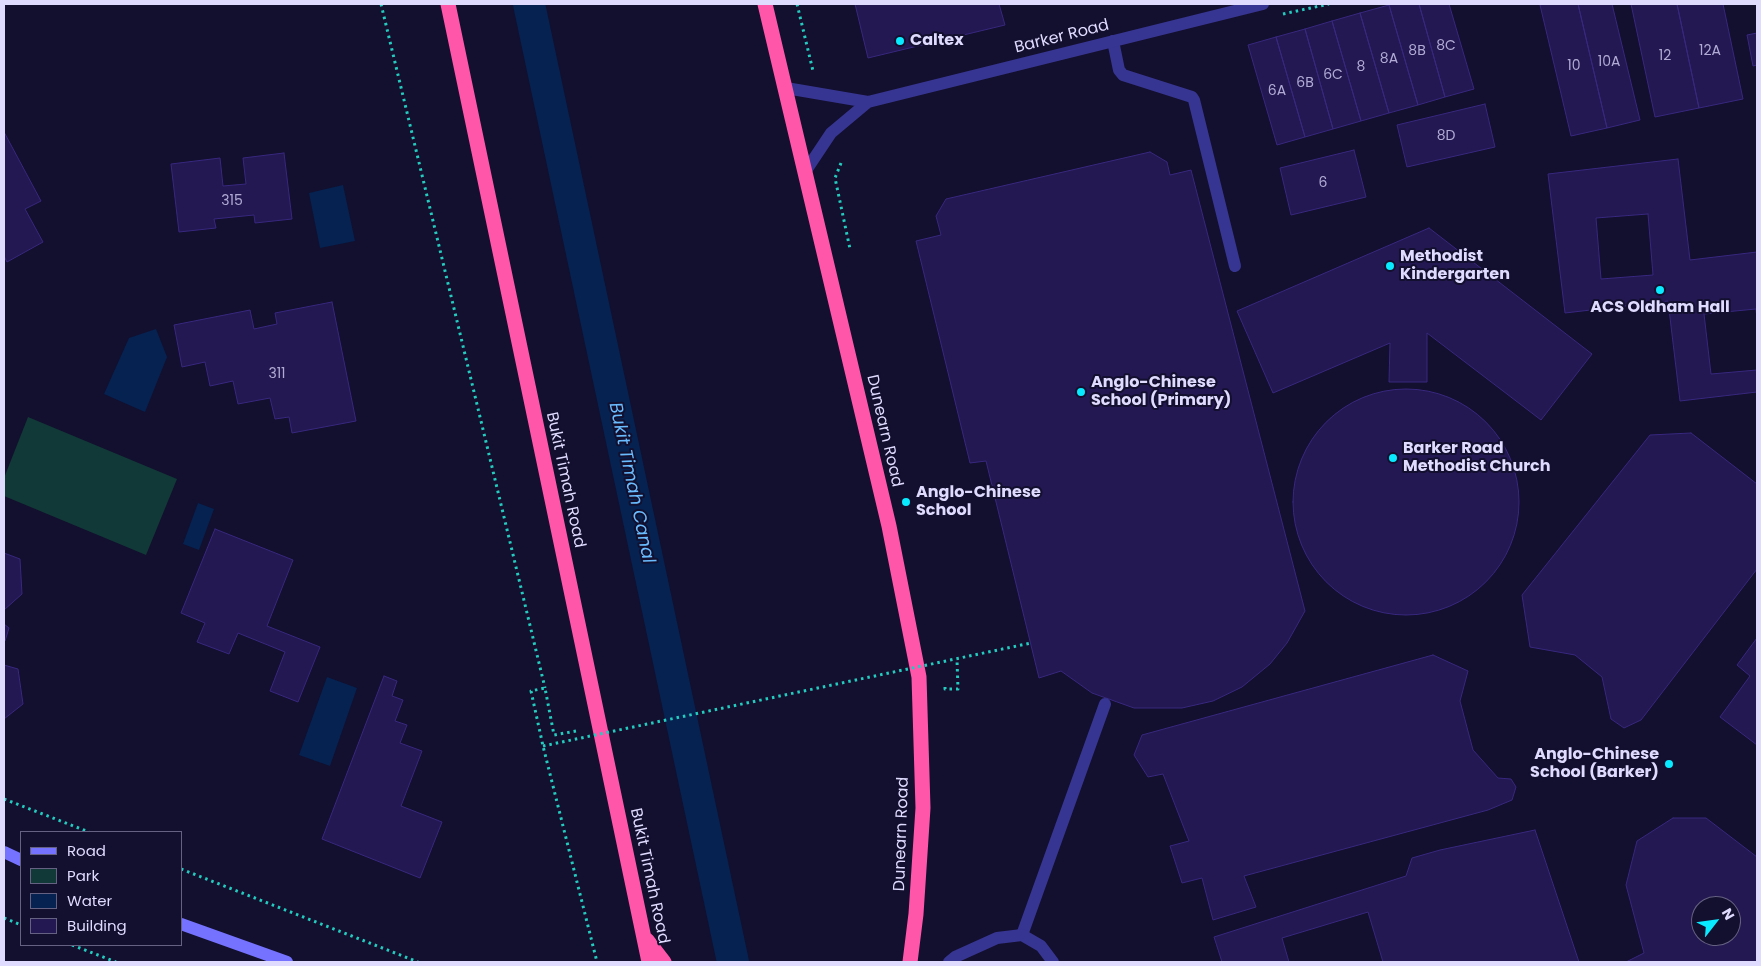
<!DOCTYPE html>
<style>
body{margin:0}
#map{position:relative;width:1761px;height:966px;overflow:hidden;background:#130f2e;font-family:Poppins,sans-serif}
canvas{display:block}
.frame{position:absolute;inset:0;border:5px solid #dfdbff;pointer-events:none}
.legend{position:absolute;left:20px;top:831px;width:162px;height:115px;box-sizing:border-box;background:#130f2e;border:1px solid #656182;margin:0;padding:6px 9px;list-style:none;font-size:15px;color:#dfdbff}
.legend li{display:flex;align-items:center;gap:10px;height:25px}
.legend b{width:25px;border:1px solid #656182}
.north{position:absolute;left:1691px;top:896px;width:50px;height:50px;box-sizing:border-box;background:#130f2e;border:1px solid #656182;border-radius:50%;rotate:60deg;font-size:14px;font-weight:700;line-height:20px;text-align:center;color:#dfdbff}
.north::after{content:'';display:block;margin:auto;width:18px;height:22px;background:#07eaff;clip-path:polygon(50% 0,100% 100%,50% 72%,0 100%)}
</style>
<div id="map">
<canvas width="1761" height="966"></canvas>
<div class="frame"></div>
<ul class="legend">
<li><b style="height:6px;background:#7472ff"></b>Road</li>
<li><b style="height:14px;background:#113937"></b>Park</li>
<li><b style="height:14px;background:#052251"></b>Water</li>
<li><b style="height:14px;background:#231851"></b>Building</li>
</ul>
<div class="north">N</div>
</div>
<script>
const g = document.querySelector('canvas').getContext('2d');
g.lineJoin = 'round';
function paint(path, color) { g.fillStyle = color; g.fill(path, 'evenodd'); }
const toPath = rows => new Path2D(rows.map(r => 'M' + r).join(''));
function strokePath(path, color, width, dash) { g.strokeStyle = color; g.lineWidth = width; g.lineCap = dash ? 'butt' : 'round'; g.setLineDash(dash || []); g.stroke(path); }
function drawText(font, color, halo, rows, align = 'center') {
  g.font = font + ' Poppins,sans-serif'; g.lineWidth = 4; g.setLineDash([]); g.textBaseline = 'middle'; g.strokeStyle = halo; g.fillStyle = color; for (const [text, x, y, turn = 0] of rows) {
    g.save(); g.translate(x, y); g.rotate((+turn || 0) * Math.PI / 180); g.textAlign = isNaN(turn) ? turn : align; if (halo) g.strokeText(text, 0, 0); g.fillText(text, 0, 0); g.restore();
  }
}
paint(toPath([
 [28,417,177,479,146,555,4,496,4,478]
]), '#113937');
paint(toPath([
 [343,185,355,241,320,248,309,193],
 [156,329,167,357,145,412,104,394,129,338],
 [198,503,214,509,199,550,183,544],
 [327,677,357,688,330,766,299,755]
]), '#052251');
strokePath(toPath([
 [529,4,733,962]
]), '#052251', 32);
const building = toPath([
 [855,4,999,4,1005,25,868,58,855,4],
 [1392,4,1419,4,1445,97,1418,105,1389,5,1392,4],
 [1419,4,1449,4,1474,89,1445,97,1419,4],
 [1544,4,1578,4,1607,128,1571,136,1540,5,1544,4],
 [1578,4,1612,4,1640,120,1607,128,1578,4],
 [1631,4,1677,4,1699,108,1655,117,1631,4],
 [1677,4,1723,4,1743,99,1699,108,1677,4],
 [1389,5,1418,105,1389,113,1360,13,1389,5],
 [1360,13,1389,113,1361,121,1332,21,1360,13],
 [1332,21,1361,121,1333,129,1305,29,1332,21],
 [1305,29,1333,129,1305,137,1276,37,1305,29],
 [1757,33,1757,65,1753,66,1747,35,1757,33],
 [1276,37,1305,137,1277,145,1248,45,1276,37],
 [1485,104,1495,147,1407,167,1397,125,1485,104],
 [4,132,41,201,25,209,43,242,7,262,4,256,4,132],
 [1354,150,1366,197,1291,215,1280,168,1354,150],
 [1150,152,1167,162,1170,175,1191,170,1305,611,1287,643,1270,664,1242,687,1213,701,1182,708,1134,708,1092,693,1061,671,1039,678,986,461,970,463,916,241,941,235,936,216,946,199,1150,152],
 [284,153,292,219,255,223,254,215,214,219,216,228,179,232,171,164,220,158,223,186,246,184,243,158,284,153],
 [1678,159,1690,260,1757,252,1757,319,1756,309,1704,314,1711,374,1757,370,1757,392,1680,401,1668,301,1565,313,1548,174,1678,159],
 [1648,214,1653,275,1601,279,1596,218,1648,214],
 [1429,228,1592,354,1541,420,1427,333,1427,382,1389,382,1390,343,1273,393,1237,311,1429,228],
 [332,302,356,421,292,433,289,417,275,419,270,398,238,404,233,381,210,386,205,362,182,367,174,325,250,310,254,329,277,324,275,313,332,302],
 '1293 502a113 113 0 1 1 226 0a113 113 0 1 1-226 0Z',
 [1691,433,1757,484,1757,569,1641,720,1624,728,1611,719,1602,677,1575,655,1530,647,1522,595,1650,435,1691,433],
 [215,529,293,560,267,626,320,647,298,702,270,691,285,652,238,633,229,654,197,642,205,623,181,613,215,529],
 [4,553,20,559,22,594,4,610,4,553],
 [4,624,9,628,5,641,4,641,4,624],
 [1757,638,1757,745,1720,717,1750,676,1737,665,1757,638],
 [1433,655,1468,671,1460,701,1473,750,1498,778,1511,779,1516,787,1512,800,1488,810,1244,876,1256,907,1213,920,1202,878,1182,883,1170,846,1189,841,1163,774,1148,777,1134,755,1142,735,1433,655],
 [4,665,18,669,23,704,4,719,4,665],
 [384,676,397,681,392,696,403,700,395,721,407,725,400,743,422,751,401,806,442,822,420,878,322,839,384,676],
 [1673,818,1706,818,1757,857,1757,962,1626,962,1644,953,1626,885,1637,841,1673,818],
 [1701,906,1731,906,1731,936,1701,936,1701,906],
 [1535,830,1579,962,1383,962,1368,912,1282,938,1289,962,1222,962,1214,937,1406,876,1412,858,1440,850,1535,830]
]);
paint(building, '#231851');
strokePath(building, '#38287f', 1);
strokePath(toPath([
 [381,4,545,688],
 [797,4,813,71],
 [1283,14,1329,4],
 [841,163,835,178,850,249],
 [945,687,945,689,958,689,957,660],
 [576,731,554,735,545,688,531,691,543,746,597,962],
 [4,799,89,832],
 [181,869,418,962],
 [4,918,21,925],
 [72,945,116,962]
]), '#23ccbf', 3, [2.5, 4]);
strokePath(toPath([
 [1113,41,1119,70,1123,75,1192,97,1194,100,1235,266],
 [1022,935,1105,704]
]), '#373592', 12);
strokePath(toPath([
 [786,88,868,102,1263,4],
 [805,172,831,133,868,102],
 [949,962,955,957,997,938,1022,935,1041,946,1053,962]
]), '#373592', 12);
strokePath(toPath([
 [4,852,21,860],
 [181,924,287,962]
]), '#7472ff', 12);
strokePath(toPath([
 [448,4,649,962],
 [765,4,889,526,919,677,923,808,916,914,910,962],
 [647,940,664,962]
]), '#ff56aa', 15);
strokePath(toPath([
 [543,746,1031,643]
]), '#23ccbf', 3, [2.5, 4]);
for (const [x, y, r, color] of [
 [900,41,5,"#07eaff"],
 [1390,266,5,"#07eaff"],
 [1660,290,5,"#07eaff"],
 [1081,392,5,"#07eaff"],
 [1393,458,5,"#07eaff"],
 [906,502,5,"#07eaff"],
 [1669,764,5,"#07eaff"]
]) { const dot = new Path2D(); dot.arc(x, y, r, 0, 2 * Math.PI); g.fillStyle = color; g.fill(dot); strokePath(dot, '#130f2e', 2); }
drawText('14px', '#b0aad4', null, [
 ["8C",1446,46],
 ["8B",1417,51],
 ["12A",1710,51],
 ["12",1665,56],
 ["8A",1389,59],
 ["10A",1609,62],
 ["10",1574,66],
 ["8",1361,67],
 ["6C",1333,75],
 ["6B",1305,83],
 ["6A",1277,91],
 ["8D",1446,136],
 ["6",1323,183],
 ["315",232,201],
 ["311",277,374]
]);
drawText('16px', '#dfdbff', '#130f2e', [
 ["Barker Road",1062,37,-14],
 ["Dunearn Road",884,431,77],
 ["Bukit Timah Road",565,480,78],
 ["Dunearn Road",902,834,-88],
 ["Bukit Timah Road",649,876,78]
]);
drawText('bold 16px', '#dfdbff', '#130f2e', [
 ["Caltex",910,41],
 ["Methodist",1400,257],
 ["Kindergarten",1400,275],
 ["ACS Oldham Hall",1660,308,"center"],
 ["Anglo-Chinese",1091,383],
 ["School (Primary)",1091,401],
 ["Barker Road",1403,449],
 ["Methodist Church",1403,467],
 ["Anglo-Chinese",916,493],
 ["School",916,511],
 ["Anglo-Chinese",1659,755,"right"],
 ["School (Barker)",1659,773,"right"]
], 'left');
drawText('italic 18px', '#69bcff', '#130f2e', [
 ["Bukit Timah Canal",631,483,78]
]);
</script>
